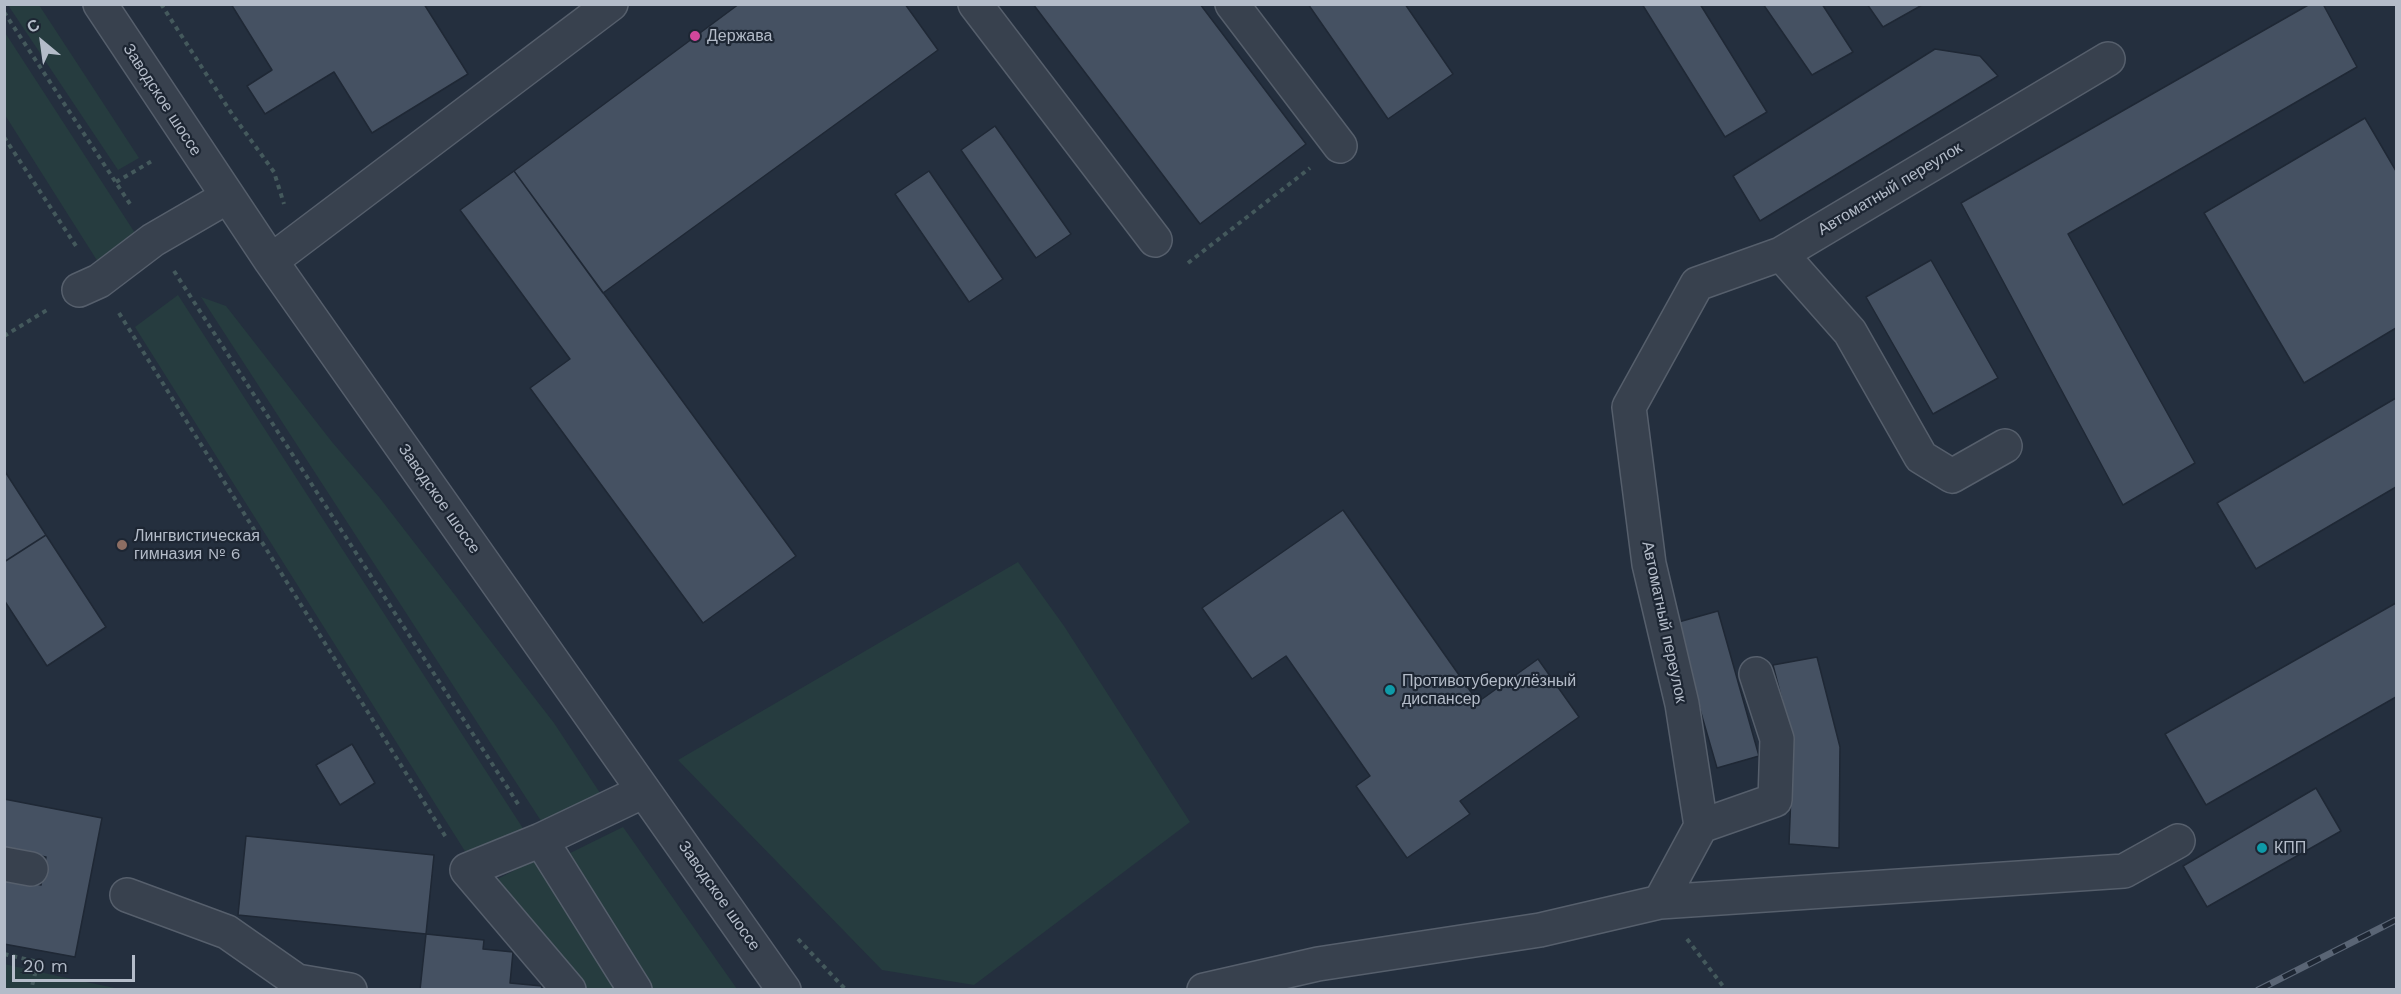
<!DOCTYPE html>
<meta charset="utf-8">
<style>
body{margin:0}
#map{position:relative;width:2401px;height:994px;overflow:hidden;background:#242f3e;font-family:"Work Sans",sans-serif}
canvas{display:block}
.frame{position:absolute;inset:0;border:6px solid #b4bcc9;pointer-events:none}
.north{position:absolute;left:12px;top:12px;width:60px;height:60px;-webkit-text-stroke:4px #1d2633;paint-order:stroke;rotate:331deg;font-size:16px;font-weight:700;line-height:24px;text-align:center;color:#b4bcc9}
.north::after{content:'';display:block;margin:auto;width:21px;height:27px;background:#b4bcc9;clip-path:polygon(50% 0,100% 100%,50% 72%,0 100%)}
.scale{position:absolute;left:12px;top:955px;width:123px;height:27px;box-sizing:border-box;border:3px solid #b4bcc9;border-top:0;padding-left:8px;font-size:18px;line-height:21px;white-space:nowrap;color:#b4bcc9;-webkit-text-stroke:4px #1d2633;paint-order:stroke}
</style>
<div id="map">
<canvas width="2401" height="994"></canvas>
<div class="frame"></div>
<div class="north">С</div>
<div class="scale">20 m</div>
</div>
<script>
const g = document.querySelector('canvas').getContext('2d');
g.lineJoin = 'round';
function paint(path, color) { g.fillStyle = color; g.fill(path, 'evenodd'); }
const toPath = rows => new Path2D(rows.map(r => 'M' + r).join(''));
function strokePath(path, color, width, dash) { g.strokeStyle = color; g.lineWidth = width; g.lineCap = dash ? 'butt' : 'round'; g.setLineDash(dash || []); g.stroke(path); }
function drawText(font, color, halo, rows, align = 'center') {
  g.font = font + ' "Work Sans",sans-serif'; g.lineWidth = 4.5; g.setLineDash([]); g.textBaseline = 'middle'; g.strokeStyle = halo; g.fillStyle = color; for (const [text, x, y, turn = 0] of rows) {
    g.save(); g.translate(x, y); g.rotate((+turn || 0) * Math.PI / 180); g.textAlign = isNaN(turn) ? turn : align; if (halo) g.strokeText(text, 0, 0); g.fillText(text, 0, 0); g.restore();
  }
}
paint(toPath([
 [8,5,39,5,139,158,118,170],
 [4,31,135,233,98,262,5,115],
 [178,295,524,830,468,856,135,327],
 [201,297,226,306,332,442,379,497,554,723,600,793,545,827],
 [1018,562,1064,626,1190,822,974,985,882,970,678,760],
 [623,827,737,989,641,989,560,858],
 [542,856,622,989,575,989,494,881],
 [4,964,62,977,120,989,5,989]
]), '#263c3f');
const building = toPath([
 [231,4,424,4,468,74,372,133,334,72,265,114,247,86,272,70,231,4],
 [739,4,905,4,938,50,603,293,514,171,739,4],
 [1033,4,1200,4,1306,144,1200,224,1033,4],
 [1308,4,1405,4,1453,74,1388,119,1308,4],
 [1642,4,1700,4,1767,112,1725,137,1642,4],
 [1763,4,1822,4,1853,52,1812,75,1763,4],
 [1867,4,1924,4,1883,27,1867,4],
 [2310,4,2323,4,2357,67,2068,234,2195,463,2123,505,1961,203,2310,4],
 [1935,49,1980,56,1998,76,1760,221,1733,176,1935,49],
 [2365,118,2396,171,2396,328,2304,383,2204,213,2365,118],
 [995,126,1071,234,1036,258,961,150,995,126],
 [514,171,796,556,703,623,530,388,570,359,460,210,514,171],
 [929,171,1003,279,969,302,895,194,929,171],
 [1931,260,1998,378,1933,414,1866,297,1931,260],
 [2396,398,2396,487,2256,569,2217,503,2396,398],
 [4,470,46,535,4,562,4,470],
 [1343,510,1478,702,1538,659,1579,717,1460,801,1470,814,1407,858,1356,786,1370,776,1286,656,1252,679,1202,608,1343,510],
 [46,535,106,627,47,666,4,600,4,562,46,535],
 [2396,603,2396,697,2206,805,2165,734,2396,603],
 [1718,611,1759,756,1717,768,1675,623,1718,611],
 [1817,657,1840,747,1839,848,1789,844,1793,743,1773,665,1817,657],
 [352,744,375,783,340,805,316,765,352,744],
 [2316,788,2341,831,2207,907,2183,866,2316,788],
 [4,799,102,818,75,957,4,944,4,878,41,885,46,857,4,849,4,799],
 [246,836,434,855,426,934,238,915,246,836],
 [426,934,484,940,483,949,513,952,510,983,542,986,541,990,420,990,426,934]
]);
paint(building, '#455162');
strokePath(building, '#1f2835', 1.5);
const minor = toPath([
 [100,4,271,261,784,990],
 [975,4,1155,240],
 [1232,4,1340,146],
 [1781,254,1850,332,1921,457,1952,476,2005,446],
 [271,261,611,4],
 [79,290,99,281,153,240,227,197],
 [1701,826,1775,800,1777,739,1756,674],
 [541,840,635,990],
 [4,864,31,869],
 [127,895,227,932,297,981,350,990],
 [1660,902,1701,826,1682,704,1649,564,1629,407,1697,284,1781,254,2108,59],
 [569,990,467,870,541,840,644,791],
 [1204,990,1318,964,1540,930,1660,902,2124,871,2178,841]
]);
strokePath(minor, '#565f6c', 36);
strokePath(toPath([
 [161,4,232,114,274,172,284,204],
 [4,12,132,207],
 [4,137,78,249],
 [116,182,152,161],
 [1188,263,1310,168],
 [174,271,520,807],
 [119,313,447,839],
 [4,336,47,310],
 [798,939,846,990],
 [1687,939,1726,990],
 [4,954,38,962,31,990]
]), '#44595c', 4, [4.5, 4.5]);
strokePath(minor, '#38414e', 33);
const rail = toPath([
 [2258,990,2396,920]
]);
strokePath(rail, '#5a6575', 7);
strokePath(rail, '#1d2633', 4.5, [14]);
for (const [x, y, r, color] of [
 [695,36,6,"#d1479c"],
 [122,545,6,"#8d6e63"],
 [1390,690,6,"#0f9aa8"],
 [2262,848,6,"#0f9aa8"]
]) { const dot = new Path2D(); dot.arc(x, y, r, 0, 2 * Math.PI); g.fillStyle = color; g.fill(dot); strokePath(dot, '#1d2633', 2); }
drawText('16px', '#b4bcc9', '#1d2633', [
 ["Держава",707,36],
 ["Лингвистическая",134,536],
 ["гимназия № 6",134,554],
 ["Противотуберкулёзный",1402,681],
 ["диспансер",1402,699],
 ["КПП",2274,848]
], 'left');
drawText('16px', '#b4bcc9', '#1d2633', [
 ["Заводское шоссе",162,100,57],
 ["Автоматный переулок",1890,189,-31],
 ["Заводское шоссе",439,499,55],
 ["Автоматный переулок",1664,622,78],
 ["Заводское шоссе",719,896,55]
]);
</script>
